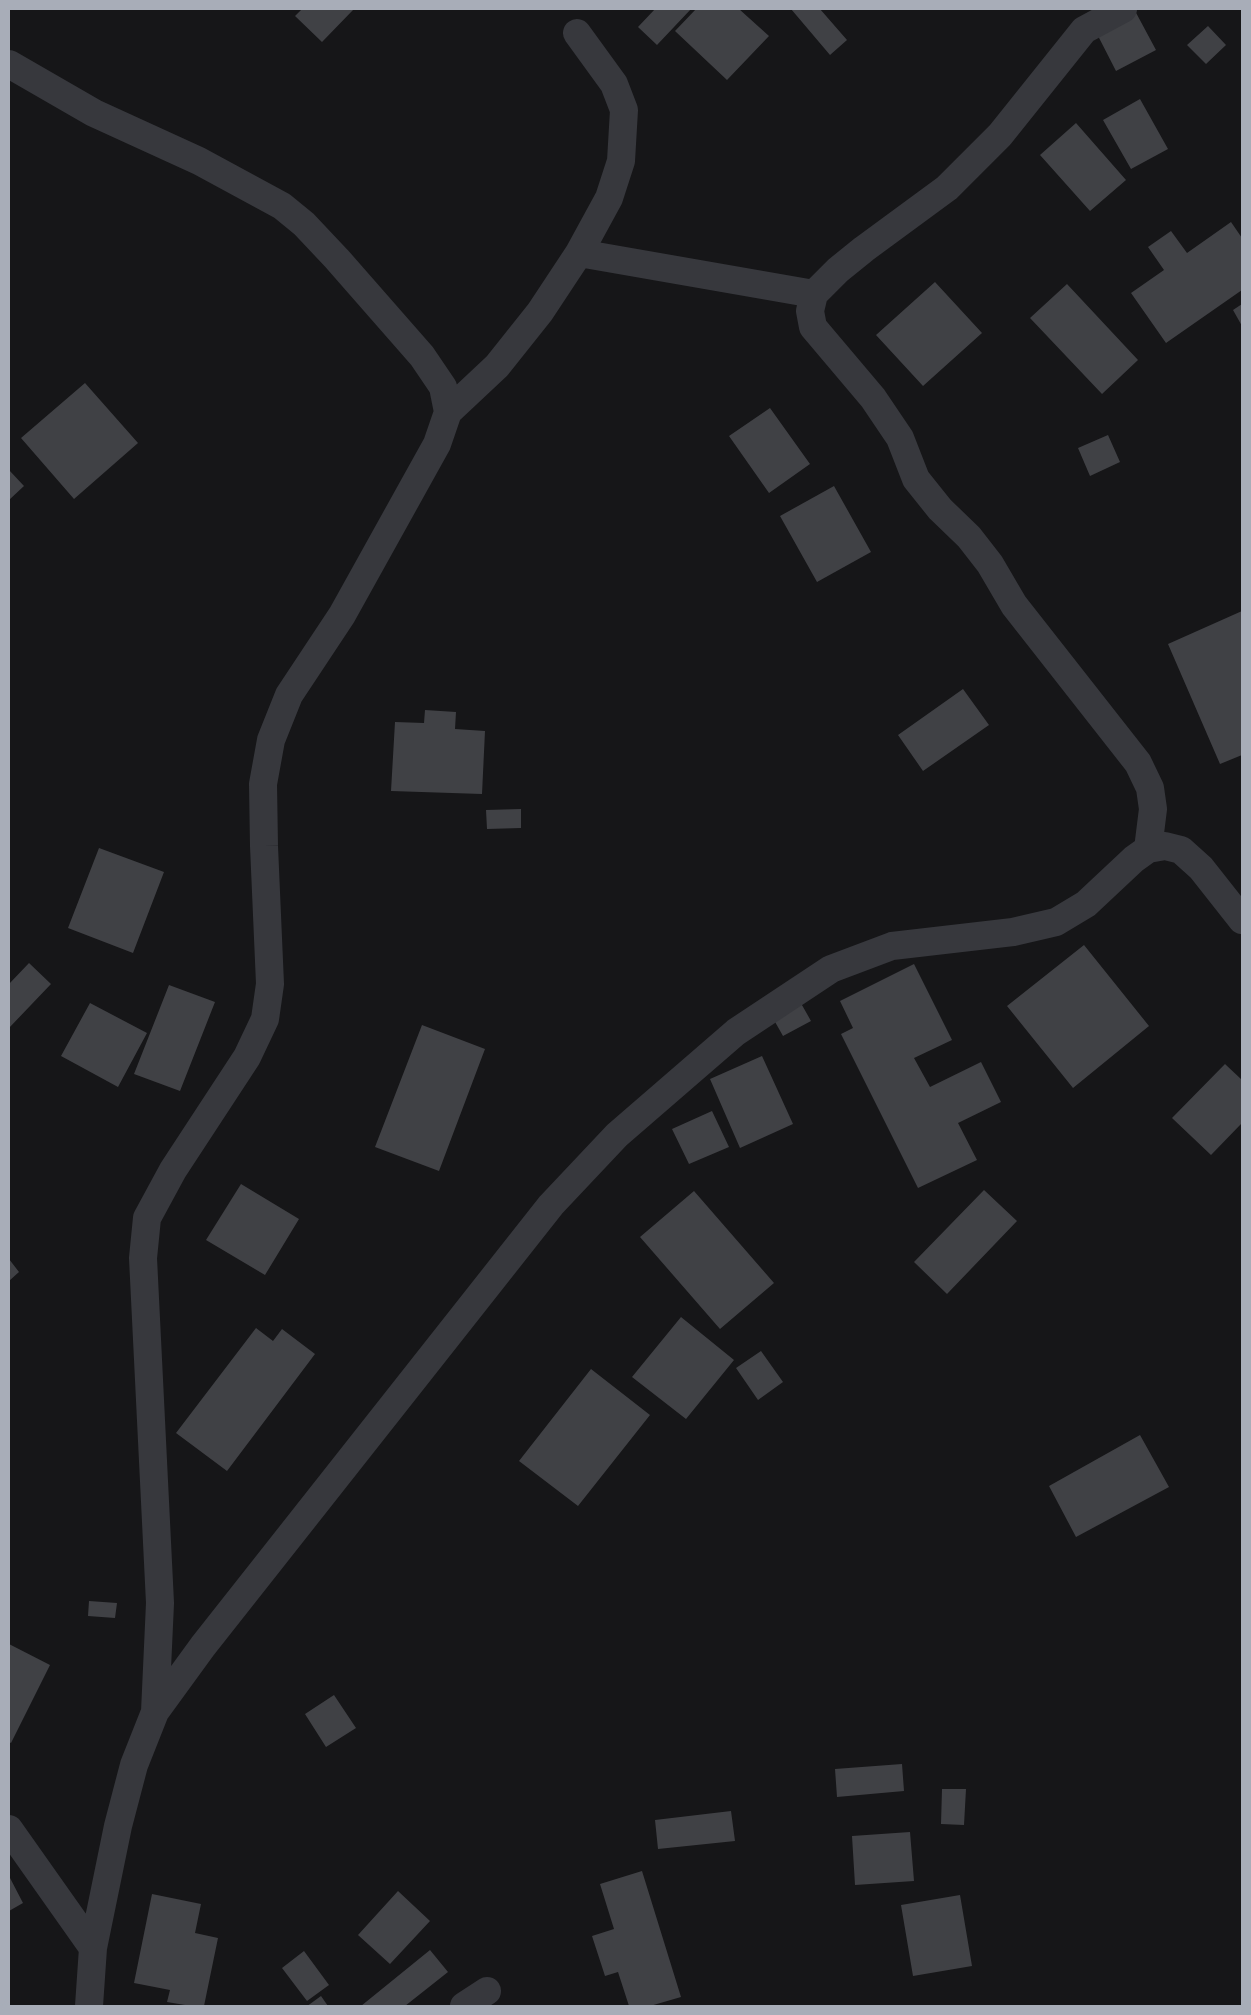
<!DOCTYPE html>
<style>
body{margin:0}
#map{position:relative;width:1251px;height:2015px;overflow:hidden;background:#161618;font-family:Helvetica,sans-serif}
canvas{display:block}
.frame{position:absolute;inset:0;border:10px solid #a8adb8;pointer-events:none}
</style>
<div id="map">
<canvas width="1251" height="2015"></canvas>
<div class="frame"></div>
</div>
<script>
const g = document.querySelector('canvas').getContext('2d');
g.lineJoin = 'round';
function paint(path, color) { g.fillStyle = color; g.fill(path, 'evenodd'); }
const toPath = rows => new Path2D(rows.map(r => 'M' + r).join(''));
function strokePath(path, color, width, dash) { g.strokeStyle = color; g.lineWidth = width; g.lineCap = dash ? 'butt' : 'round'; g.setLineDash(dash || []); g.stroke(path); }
paint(toPath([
 [302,9,354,9,322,42,295,16],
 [655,9,691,9,657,45,638,27],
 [696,9,739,9,769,36,727,80,675,31],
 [791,9,820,9,847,40,830,55],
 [1134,9,1156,50,1116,71,1095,30],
 [1208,26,1226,45,1206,64,1187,45],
 [1140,99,1168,149,1131,169,1103,120],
 [1076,123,1126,180,1090,211,1040,155],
 [1231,222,1242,238,1242,290,1166,343,1131,293,1164,270,1148,247,1171,231,1187,253],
 [935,282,982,333,923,386,876,335],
 [1067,284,1138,360,1102,394,1030,318],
 [1242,304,1242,326,1233,310],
 [85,383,138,443,74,499,21,438],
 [770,408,810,464,769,493,729,436],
 [1108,435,1120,462,1090,476,1078,448],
 [9,470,24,486,9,500],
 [834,486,871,552,817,582,780,516],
 [1242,611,1242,755,1220,764,1168,644],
 [963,689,989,725,923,771,898,735],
 [425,710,456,712,455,729,485,731,482,794,391,791,395,722,424,723],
 [521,809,521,828,487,829,486,810],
 [99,848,164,872,133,953,68,928],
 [1084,945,1149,1026,1073,1088,1007,1006],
 [29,963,51,984,9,1028,9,984],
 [914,964,952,1040,914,1058,930,1087,981,1062,1001,1102,958,1123,977,1160,918,1188,841,1034,853,1028,840,1001],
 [169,985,215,1002,180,1091,134,1074],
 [798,998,811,1021,783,1036,770,1013],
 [90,1003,147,1033,118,1087,61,1056],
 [422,1025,485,1049,439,1171,375,1147],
 [762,1056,793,1124,740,1148,710,1079],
 [1225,1064,1242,1080,1242,1123,1211,1155,1172,1118],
 [712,1111,729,1147,689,1164,672,1129],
 [241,1184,299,1219,265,1275,206,1240],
 [984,1190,1017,1221,947,1294,914,1262],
 [694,1191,774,1283,720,1329,640,1237],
 [9,1259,19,1272,9,1281],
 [681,1317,734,1360,686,1419,632,1377],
 [256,1328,273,1341,282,1329,315,1354,227,1471,176,1433],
 [761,1351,783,1382,758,1400,736,1368],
 [591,1369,650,1415,578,1506,519,1461],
 [1140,1435,1169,1487,1076,1537,1049,1486],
 [89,1601,117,1603,115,1618,88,1616],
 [9,1644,50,1665,11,1743,9,1742],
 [334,1695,356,1728,326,1747,305,1714],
 [902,1764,904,1791,837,1797,835,1769],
 [942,1789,966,1789,964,1825,941,1824],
 [731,1811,735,1841,658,1849,655,1820],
 [910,1832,914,1881,855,1885,852,1836],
 [642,1871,681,1997,650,2006,629,2006,618,1972,605,1976,592,1936,614,1929,600,1884],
 [9,1876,23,1903,9,1911],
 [398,1891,430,1921,390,1964,358,1935],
 [152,1894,201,1904,195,1933,218,1938,204,2006,191,2006,167,2002,170,1990,134,1983],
 [960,1895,972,1966,913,1976,901,1905],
 [430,1950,448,1972,405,2006,361,2006],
 [304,1951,329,1985,307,2001,282,1968],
 [321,1996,328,2006,307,2006,310,2004]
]), '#404145');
strokePath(toPath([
 [1123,9,1084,30,1000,135,947,188,864,249,838,270,814,294,810,311,813,327,873,398,900,438,916,479,940,509,969,537,990,564,1014,605,1138,763,1150,788,1153,809,1148,849],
 [9,64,94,113,199,161,282,206,304,224,337,259,422,356,443,387,448,412,437,444,342,615,289,695,271,740,263,784,264,846,270,984,265,1019,247,1057,173,1170,147,1218,143,1258,160,1603,155,1712],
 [579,253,814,294],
 [448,412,497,366,540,312,579,253,609,198,621,161,624,110,614,84,577,33],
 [9,1829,93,1948],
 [89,2006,93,1948,118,1826,134,1765,155,1712,203,1646,551,1205,617,1135,736,1032,831,969,892,946,1013,932,1056,922,1086,904,1134,859,1148,849,1165,846,1181,850,1201,868,1242,920],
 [464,2006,487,1991]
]), '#37383d', 28);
</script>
